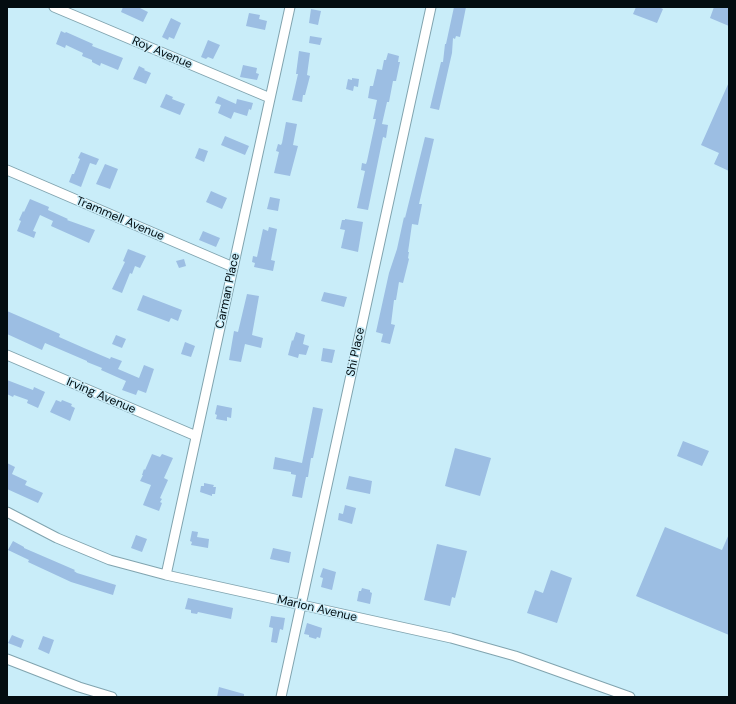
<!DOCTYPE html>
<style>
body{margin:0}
#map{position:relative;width:736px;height:704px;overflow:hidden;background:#c9edf9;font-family:"DM Sans",sans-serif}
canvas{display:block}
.frame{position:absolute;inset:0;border:8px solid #030d11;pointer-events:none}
</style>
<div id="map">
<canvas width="736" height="704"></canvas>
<div class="frame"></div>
</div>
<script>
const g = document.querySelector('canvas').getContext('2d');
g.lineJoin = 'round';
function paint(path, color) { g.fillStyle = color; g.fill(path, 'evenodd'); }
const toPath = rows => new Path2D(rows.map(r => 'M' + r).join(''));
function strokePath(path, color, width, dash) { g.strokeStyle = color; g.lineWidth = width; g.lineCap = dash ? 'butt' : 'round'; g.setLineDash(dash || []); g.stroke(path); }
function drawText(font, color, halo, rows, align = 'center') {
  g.font = font + ' "DM Sans",sans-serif'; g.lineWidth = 3; g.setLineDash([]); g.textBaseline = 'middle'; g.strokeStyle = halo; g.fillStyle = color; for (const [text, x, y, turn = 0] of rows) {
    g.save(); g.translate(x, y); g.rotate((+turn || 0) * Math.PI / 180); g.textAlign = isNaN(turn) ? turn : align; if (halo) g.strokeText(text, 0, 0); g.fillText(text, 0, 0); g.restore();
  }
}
paint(toPath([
 [123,7,138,7,148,12,143,22,121,12],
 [454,7,466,7,460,37,456,36,455,39,453,38,452,53,439,110,430,108,441,62,443,62,445,44,446,44],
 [636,7,659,7,663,9,657,23,633,14],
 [714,7,729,7,729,26,710,18],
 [311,9,321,11,318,25,309,23],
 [249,13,260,15,259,19,267,21,265,30,246,26],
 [171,18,181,23,174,39,169,37,168,40,162,37],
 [61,31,65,33,66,32,93,44,92,46,123,58,118,70,101,63,100,66,92,62,92,60,82,56,83,53,66,45,65,48,56,44],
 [310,36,322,38,320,45,309,43],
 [208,40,220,45,213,59,208,57,206,59,201,57],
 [299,51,310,53,307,75,310,76,305,95,303,95,302,102,292,100,298,74,296,74],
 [388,53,399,56,398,62,400,62,396,81,393,81,389,102,387,102,382,124,388,125,386,138,383,137,368,210,357,208,365,171,361,170,362,163,366,164,367,161,376,119,373,119,377,100,368,98,370,86,373,86,377,69,382,70,384,60,386,60],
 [243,65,257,68,256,73,259,74,257,80,240,77],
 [139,66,145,69,144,70,151,73,146,84,133,79],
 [352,78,359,79,358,87,354,86,353,91,346,89,348,79,352,80],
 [729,82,729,171,714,164,719,153,701,145],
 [166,94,173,97,172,99,185,104,180,115,160,107],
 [218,96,236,104,237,99,253,103,251,110,249,109,247,116,234,112,231,119,218,113,221,105,215,103],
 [286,122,297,124,293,145,298,146,290,176,274,173,279,152,276,151,278,144,281,145,282,143],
 [225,136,249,146,245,155,221,145],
 [425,137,434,139,419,204,422,204,418,225,412,224,408,252,409,252,408,258,409,259,403,283,399,282,396,300,394,300,391,324,395,325,390,344,381,342,383,334,376,332,389,273,397,249,404,217,405,218],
 [199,148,208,151,204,162,195,158],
 [81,152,99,159,96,165,90,163,81,187,69,182,72,174,74,174,80,159,78,158],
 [105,164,118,169,110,189,96,184],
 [211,191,227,198,222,209,206,202],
 [270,197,280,199,278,211,267,209],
 [30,199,49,207,48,210,68,219,67,220,95,230,89,243,51,226,53,221,40,215,33,231,36,232,34,238,17,231,21,221,19,220,23,211,24,212],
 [345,219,363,222,358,252,341,248,345,230,340,229,342,220,345,220],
 [269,227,277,229,271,260,275,261,273,271,254,267,255,263,252,262,253,256,257,257,263,229,268,231],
 [203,231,220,238,216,247,199,240],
 [128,249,146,256,140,268,135,266,132,274,130,273,122,293,112,289,125,262,123,261],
 [184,259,186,266,179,268,176,261],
 [324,292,347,297,344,307,321,301],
 [247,294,259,296,252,335,263,338,261,348,245,344,241,362,229,360,234,331,238,332],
 [143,295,182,310,178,321,171,318,169,322,137,310],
 [7,311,60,334,59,337,84,348,110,359,111,357,122,361,118,369,139,378,144,365,154,369,146,393,138,390,136,395,122,390,126,381,101,370,102,368,87,362,87,361,45,343,42,350,7,334],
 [296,332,305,335,303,344,309,346,306,355,299,354,298,358,288,355,292,340,293,341],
 [116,335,126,339,122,348,112,344],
 [185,342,195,346,191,357,181,354],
 [323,348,335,350,332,363,321,361],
 [7,380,33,390,34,387,45,392,38,408,27,403,28,400,14,395,13,397,7,394],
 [56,400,61,402,62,400,72,404,71,406,75,408,70,421,50,412],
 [217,405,232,408,231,418,227,417,227,421,216,419,217,415,215,414],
 [313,407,323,409,313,458,311,458,308,477,306,477,302,498,292,496,296,475,291,474,291,472,273,469,275,457,302,463],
 [683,441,709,451,702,466,677,456],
 [455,448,491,458,480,496,445,486],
 [152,454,160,457,162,454,173,458,164,478,168,480,160,498,162,499,160,502,162,503,159,511,143,505,151,485,140,481,143,475,142,475,144,469,145,470],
 [7,463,15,467,12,474,27,481,25,485,43,493,38,503,7,489],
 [349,476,372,481,370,494,346,489],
 [204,483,214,485,213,487,216,487,215,494,212,494,212,496,200,492,201,486,204,486],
 [345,505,356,508,352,524,338,520,339,513,343,514],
 [665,527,722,550,729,534,729,635,636,596],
 [192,531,198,532,197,537,209,539,208,548,191,545,192,542,190,541],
 [136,535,147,539,142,552,131,548],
 [13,541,24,547,24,548,75,570,74,571,77,573,116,585,113,595,71,582,28,562,29,560,8,550],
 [437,544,467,551,455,598,452,597,450,606,424,600],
 [273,548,291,552,289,563,270,559],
 [323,568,336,572,332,590,321,587,323,578,320,577],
 [551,570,572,578,557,623,527,613,535,590,543,593],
 [362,588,370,590,370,592,372,593,370,604,357,601,359,591,361,591],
 [188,598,233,608,231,619,198,612,197,614,191,613,191,610,185,609],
 [271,616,285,618,283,630,280,629,277,643,271,642,273,628,269,627],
 [307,623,322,628,320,638,317,637,316,639,309,637,309,635,304,634],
 [12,635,24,640,21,648,8,643],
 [43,636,54,640,49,654,38,649],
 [219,687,244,694,244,697,217,697]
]), '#9cbee3');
const minor = toPath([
 [54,7,270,98],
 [7,170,233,267],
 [7,355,196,436],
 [7,512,57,538,110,560,166,575,451,638,515,656,630,697],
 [166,575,290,7],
 [7,659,79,687,112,697],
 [281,697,431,7]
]);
strokePath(minor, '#81a4af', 11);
strokePath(minor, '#fff', 9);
drawText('12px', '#030d11', '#c9edf9', [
 ["Roy Avenue",162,53,23],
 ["Trammell Avenue",120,219,23],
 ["Carman Place",228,291,-78],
 ["Shi Place",356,352,-78],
 ["Irving Avenue",101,396,23],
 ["Marion Avenue",317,609,13]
]);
</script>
